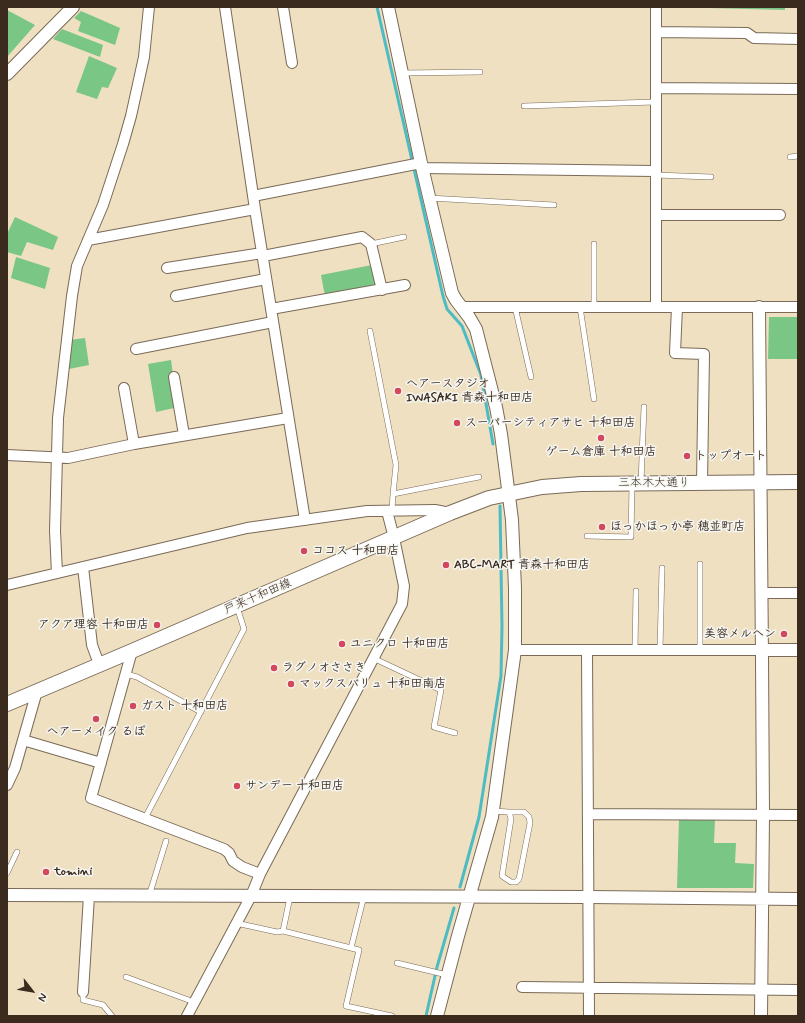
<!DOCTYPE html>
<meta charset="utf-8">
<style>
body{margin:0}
#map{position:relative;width:805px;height:1023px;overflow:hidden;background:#efe0c2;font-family:Mynerve,sans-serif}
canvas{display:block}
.frame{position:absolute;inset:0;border:8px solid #3b2a1e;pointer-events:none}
.north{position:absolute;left:12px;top:971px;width:40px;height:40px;-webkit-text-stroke:3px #f6f6f2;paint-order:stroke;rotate:121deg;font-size:11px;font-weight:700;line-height:16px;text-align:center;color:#3b2a1e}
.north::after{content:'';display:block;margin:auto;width:14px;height:18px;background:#3b2a1e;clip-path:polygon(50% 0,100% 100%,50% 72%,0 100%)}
</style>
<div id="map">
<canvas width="805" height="1023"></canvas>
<div class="frame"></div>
<div class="north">N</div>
</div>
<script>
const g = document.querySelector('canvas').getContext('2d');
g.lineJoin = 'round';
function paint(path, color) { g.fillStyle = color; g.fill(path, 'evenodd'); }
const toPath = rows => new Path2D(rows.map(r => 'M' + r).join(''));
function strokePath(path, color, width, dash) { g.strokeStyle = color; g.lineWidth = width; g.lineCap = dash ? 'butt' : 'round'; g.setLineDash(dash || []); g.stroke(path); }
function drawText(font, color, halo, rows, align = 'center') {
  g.font = font + ' Mynerve,"Klee One",sans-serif'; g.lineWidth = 3; g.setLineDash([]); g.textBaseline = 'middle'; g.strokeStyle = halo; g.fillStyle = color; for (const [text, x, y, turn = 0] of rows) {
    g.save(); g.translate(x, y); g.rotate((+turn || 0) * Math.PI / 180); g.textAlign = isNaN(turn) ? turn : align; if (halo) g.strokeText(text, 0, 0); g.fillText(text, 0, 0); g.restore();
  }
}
paint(toPath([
 [671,7,785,7,785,10],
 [7,10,35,25,7,57],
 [81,11,120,28,115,45,78,31,81,22,74,18],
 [62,29,103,45,100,57,53,39],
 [89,56,117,68,108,88,102,87,97,99,76,92],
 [15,217,58,237,53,250,27,242,21,256,7,252,7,234],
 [16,257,50,268,45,289,11,278],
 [372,265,376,286,325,296,321,275],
 [769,317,798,317,798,359,768,359],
 [85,338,89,365,69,369,70,340],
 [171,360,173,375,174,408,156,412,148,364],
 [679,819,715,819,714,843,736,843,735,863,754,864,753,888,677,888]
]), '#79c685');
strokePath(toPath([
 [377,7,443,296,447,309,462,326,481,375,493,444],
 [460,887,479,817,501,676,502,627,500,506],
 [426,1016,437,967,454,908]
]), '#4dbbc2', 3);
const service = toPath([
 [403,73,480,72],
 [524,106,655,102],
 [790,157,798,156],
 [655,175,711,177],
 [429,198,554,205],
 [371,244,404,237],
 [515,307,531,377],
 [580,307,594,399],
 [594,307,594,244],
 [370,331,396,465,393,494],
 [641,482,644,407],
 [392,510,393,494,479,477],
 [587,536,631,537,632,484],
 [635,650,636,591],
 [660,650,662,568],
 [700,650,700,564],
 [373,658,441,690,434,727,455,733],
 [126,674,137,677,201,712],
 [493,811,509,812,524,812,529,817,530,823,519,879,516,882,511,882,502,876,511,819,509,812],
 [145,818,244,629,237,607],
 [7,873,17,852],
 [149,896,166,841],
 [290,897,283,931,359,950,346,1006,392,1016],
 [236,923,277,932,283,931],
 [351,948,364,896],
 [397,963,447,975],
 [126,977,194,1002],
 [83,992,83,1000,103,1005,112,1016]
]);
const minor = toPath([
 [225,7,255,209,305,520],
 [283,7,292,63],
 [656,7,656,307],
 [656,32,747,33,754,38,798,39],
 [656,88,798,89],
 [422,168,655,171],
 [253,196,421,163],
 [656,215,780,215],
 [88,240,255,209],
 [263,256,362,237,371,244,382,290],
 [167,268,262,253],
 [176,296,266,279],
 [461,307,798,307],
 [677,307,675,353,704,354,702,483],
 [271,309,405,285],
 [136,349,273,322],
 [174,377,184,435],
 [124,388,134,444],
 [7,455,68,458,134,444,288,418],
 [83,567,92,645,99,664],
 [57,573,55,531,58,418,72,296,77,266,103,205,123,144,131,116,144,57,149,7],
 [7,585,247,528,367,511,435,510,450,513],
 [762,593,798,593],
 [515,650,762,650],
 [587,650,589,1016],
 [132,651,91,798,224,849,229,853,233,861,242,867,260,874],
 [23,740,101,763],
 [7,785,15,768,37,691],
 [588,814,798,815],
 [522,987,798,990],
 [83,992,89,896],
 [187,1016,251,896,260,874,402,604,404,586,394,538,387,511]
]);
const tertiary = toPath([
 [388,7,421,163,452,293,456,300,469,317,476,329,496,407,501,434,512,520,515,588,515,650,492,817,458,936,437,1016],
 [7,74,73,7],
 [759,307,762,658,763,815,761,1016],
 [762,650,798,650],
 [7,895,589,897,798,899]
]);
const secondary = toPath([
 [7,704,132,651,450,513,489,498,542,487,581,484,798,482]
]);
strokePath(service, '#7a6a57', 6);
strokePath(minor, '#7a6a57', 12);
strokePath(tertiary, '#7a6a57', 14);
strokePath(secondary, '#7a6a57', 16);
strokePath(service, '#fff', 5);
strokePath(minor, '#fff', 10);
strokePath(tertiary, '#fff', 12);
strokePath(secondary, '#fff', 14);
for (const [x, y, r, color] of [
 [398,391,4,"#d1495b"],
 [457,423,4,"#d1495b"],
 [601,438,4,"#d1495b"],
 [687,456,4,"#d1495b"],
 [602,527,4,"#d1495b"],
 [304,551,4,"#d1495b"],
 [446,565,4,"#d1495b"],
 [157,625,4,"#d1495b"],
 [784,634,4,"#d1495b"],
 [342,644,4,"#d1495b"],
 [274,668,4,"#d1495b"],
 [291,684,4,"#d1495b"],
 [133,706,4,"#d1495b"],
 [96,719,4,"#d1495b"],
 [237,786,4,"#d1495b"],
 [46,872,4,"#d1495b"]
]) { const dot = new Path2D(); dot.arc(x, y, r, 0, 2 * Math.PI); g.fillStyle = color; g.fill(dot); strokePath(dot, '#f6f6f2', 1.5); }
drawText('bold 12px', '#3b2a1e', '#f6f6f2', [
 ["ヘアースタジオ",406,384],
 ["IWASAKI 青森十和田店",406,398],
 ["スーパーシティアサヒ 十和田店",465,423],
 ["ゲーム倉庫 十和田店",601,452,"center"],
 ["トップオート",695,456],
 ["ほっかほっか亭 穂並町店",610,527],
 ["ココス 十和田店",312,551],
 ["ABC-MART 青森十和田店",454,565],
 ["アクア理容 十和田店",149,625,"right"],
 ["美容メルヘン",776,634,"right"],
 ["ユニクロ 十和田店",350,644],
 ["ラグノオささき",282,668],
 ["マックスバリュ 十和田南店",299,684],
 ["ガスト 十和田店",141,706],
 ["ヘアーメイク るぽ",96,732,"center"],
 ["サンデー 十和田店",245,786],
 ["tomini",54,872]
], 'left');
drawText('12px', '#3b2a1e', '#f6f6f2', [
 ["三本木大通り",654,483],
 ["戸来十和田線",258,597,-23]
]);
</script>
